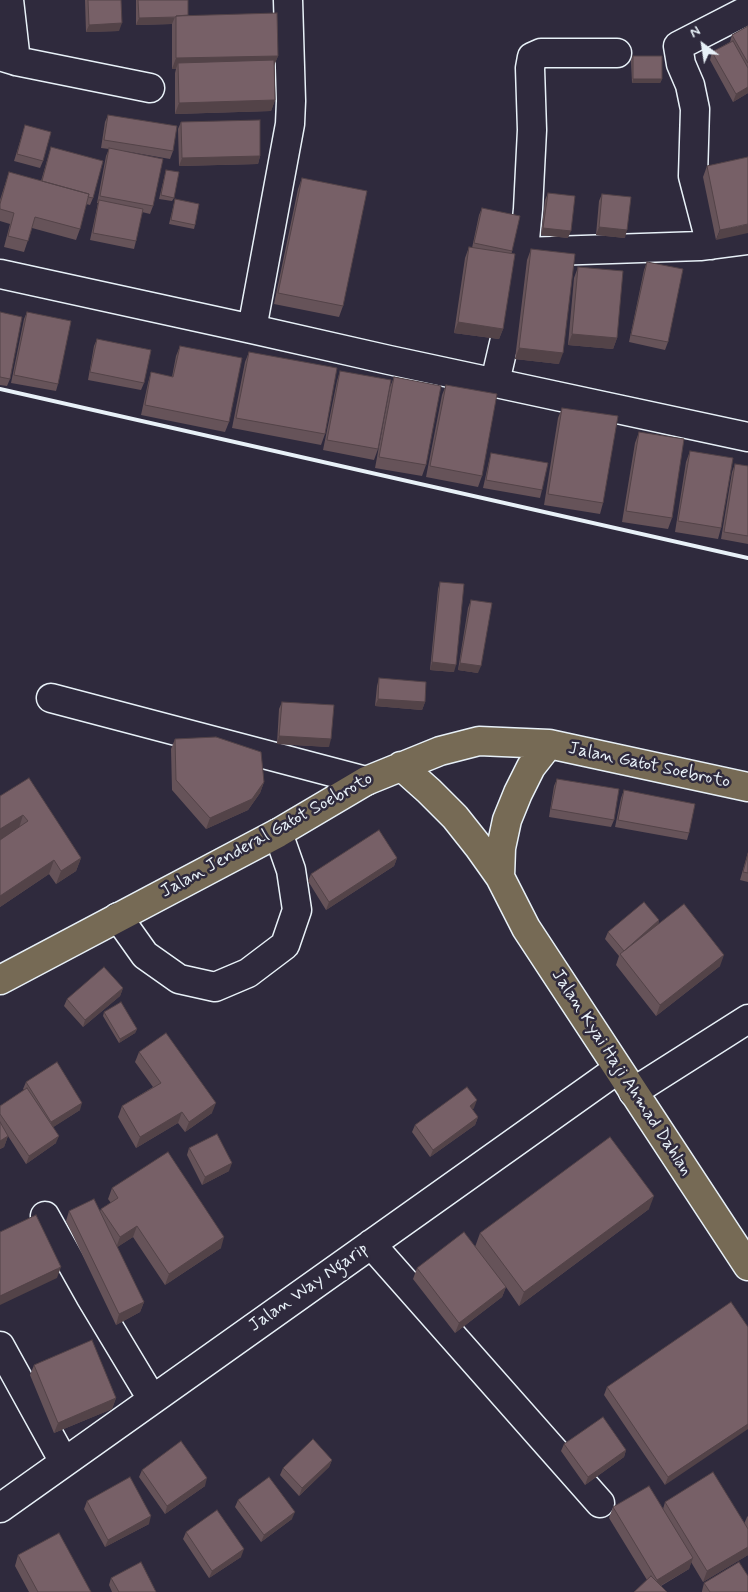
<!DOCTYPE html>
<style>
body{margin:0}
#map{position:relative;width:748px;height:1592px;overflow:hidden;background:#2f2a3d;font-family:Mynerve,sans-serif}
canvas{display:block}
.north{position:absolute;left:678px;top:20px;width:50px;height:50px;-webkit-text-stroke:4px #2f2a3d;paint-order:stroke;rotate:329deg;font-size:14px;font-weight:700;line-height:20px;text-align:center;color:#e8f1f8}
.north::after{content:'';display:block;margin:auto;width:18px;height:22px;background:#e8f1f8;clip-path:polygon(50% 0,100% 100%,50% 72%,0 100%)}
</style>
<div id="map">
<canvas width="748" height="1592"></canvas>
<div class="north">N</div>
</div>
<script>
const g = document.querySelector('canvas').getContext('2d');
g.lineJoin = 'round';
const toPath = rows => new Path2D(rows.map(r => 'M' + r).join(''));
function strokePath(path, color, width, dash) { g.strokeStyle = color; g.lineWidth = width; g.lineCap = dash ? 'butt' : 'round'; g.setLineDash(dash || []); g.stroke(path); }
function paint(path, color) { g.fillStyle = color; g.fill(path, 'evenodd'); }
function drawText(font, color, halo, rows, align = 'center') {
  g.font = font + ' Mynerve,sans-serif'; g.lineWidth = 5; g.setLineDash([]); g.textBaseline = 'middle'; g.strokeStyle = halo; g.fillStyle = color; for (const [text, x, y, turn = 0] of rows) {
    g.save(); g.translate(x, y); g.rotate((+turn || 0) * Math.PI / 180); g.textAlign = isNaN(turn) ? turn : align; if (halo) g.strokeText(text, 0, 0); g.fillText(text, 0, 0); g.restore();
  }
}
const minor = toPath([
 [9,0,16,61],
 [0,56,16,61,150,88],
 [711,245,693,176,695,109,690,85,681,64,678,46,748,10],
 [523,252,700,246,748,240],
 [0,274,252,329,389,360,748,437],
 [252,329,290,124,291,101,288,0],
 [495,382,515,296,525,239,528,209,532,130,530,68,532,57,541,53,617,53],
 [51,698,366,781],
 [118,917,145,955,179,979,215,987,248,973,285,945,297,910,291,870,278,833],
 [633,1092,748,1019],
 [45,1216,90,1296,152,1399],
 [371,1244,600,1503],
 [0,1346,64,1462],
 [0,1508,618,1069]
]);
const major = toPath([
 [401,766,429,791,455,817,478,846,500,877,526,928,748,1266],
 [500,877,501,848,507,820,518,793,531,767,549,744],
 [0,980,278,833,366,781,440,751,479,741,549,744,748,787]
]);
strokePath(minor, '#e8f1f8', 31);
strokePath(major, '#e8f1f8', 31);
strokePath(minor, '#2f2a3d', 28);
strokePath(major, '#766a55', 28);
strokePath(toPath([
 [0,389,748,558]
]), '#e8f1f8', 4);
paint(toPath([
 [85,0,121,0,119,31,86,32],
 [136,0,188,0,188,15,278,56,274,65,275,100,271,111,175,114,175,73,176,69,172,69,172,24,136,25],
 [748,26,748,93,733,102,710,60,712,52,730,42,732,35],
 [633,56,662,79,660,83,632,83,631,60],
 [108,115,173,151,170,159,124,151,153,206,150,214,142,212,136,241,134,249,90,240,98,203,97,203,106,156,109,149,101,148,105,122],
 [181,122,260,156,258,164,179,166,178,129],
 [25,125,43,161,40,168,14,161],
 [51,147,93,198,90,205,86,204,80,229,76,240,32,228,24,252,4,247,10,224,0,221,0,200,9,172,41,181],
 [748,157,716,240,703,177,707,166],
 [166,170,174,198,172,201,159,199],
 [302,178,343,306,339,317,274,304,298,189],
 [548,193,568,238,541,235,545,200],
 [602,194,625,238,596,235,599,201],
 [175,199,195,225,194,229,169,224],
 [482,208,512,251,503,329,499,339,454,333,465,258,469,247,472,248,479,215],
 [531,249,559,364,515,359,527,260],
 [647,262,668,342,665,350,629,342,644,270],
 [578,267,617,338,613,349,568,345,574,278],
 [0,312,10,379,7,386,0,385],
 [27,312,58,384,56,391,11,383,24,319],
 [97,339,144,383,141,390,88,380,94,346],
 [180,346,229,422,225,432,141,415,148,383,151,372,172,377,176,356],
 [249,352,325,434,321,445,232,428,245,362],
 [340,371,378,449,374,460,323,450,337,381],
 [394,377,426,465,422,476,375,468,390,387],
 [446,385,482,476,478,487,426,477,442,395],
 [562,408,603,503,600,514,544,505,558,418],
 [639,432,672,518,668,529,622,522,635,443],
 [690,451,721,528,718,539,675,532,686,462],
 [491,453,542,490,540,498,483,488,489,461],
 [735,464,748,466,748,544,721,539,732,472],
 [440,582,454,672,430,670,438,589],
 [471,600,478,673,458,670,468,608],
 [379,678,425,702,422,710,375,706,377,686],
 [282,702,329,747,277,744,279,709],
 [175,739,264,782,260,793,248,810,206,829,172,790,171,749],
 [557,779,614,820,611,827,549,817,554,786],
 [624,790,689,833,687,840,615,827,621,798],
 [0,796,81,858,76,871,56,884,49,874,0,907],
 [748,852,748,882,740,880],
 [397,858,394,866,326,910,308,881,311,874],
 [659,920,658,925,720,966,656,1016,616,965,619,956,605,939,608,932],
 [123,988,120,996,83,1027,64,1006,67,999],
 [104,1012,137,1029,135,1033,119,1043,103,1016],
 [139,1052,212,1113,185,1132,178,1123,136,1148,118,1117,122,1106,153,1087,135,1062],
 [26,1082,80,1110,53,1127,56,1143,26,1164,8,1136,4,1147,0,1149,0,1106,24,1090,23,1089],
 [474,1108,472,1110,478,1117,475,1125,430,1157,412,1132,415,1125],
 [189,1148,229,1171,202,1185,187,1155],
 [112,1188,221,1248,165,1285,133,1237,117,1247,144,1302,140,1312,116,1325,66,1221,69,1211,100,1211,101,1209,111,1203,108,1199],
 [649,1209,519,1306,506,1287,502,1297,455,1333,413,1279,417,1268,475,1247,480,1233],
 [748,1327,665,1485,604,1395,607,1387],
 [34,1365,116,1398,112,1409,54,1433,30,1375],
 [564,1444,626,1450,624,1457,585,1485,561,1451],
 [332,1460,329,1467,299,1496,280,1475,283,1468],
 [142,1470,205,1486,165,1514,139,1477],
 [238,1500,292,1519,261,1542,235,1507],
 [87,1501,149,1524,105,1547,84,1509],
 [665,1502,744,1524,747,1517,748,1516,748,1555,703,1582,691,1562,689,1569,661,1586,647,1580,609,1518,613,1507,663,1509],
 [186,1532,241,1557,209,1578,183,1539],
 [18,1555,91,1592,29,1592,15,1566],
 [111,1578,156,1592,112,1592,109,1585],
 [704,1583,748,1592,702,1592,702,1591]
]), '#665359');
paint(toPath([
 [175,17,172,24,136,25,139,18],
 [122,23,119,31,86,32,89,25],
 [278,56,274,66,178,63,176,69,172,69,176,58],
 [633,79,662,79,660,83,632,83],
 [748,87,748,93,733,102,736,94],
 [275,100,271,111,175,114,179,103],
 [260,156,258,164,179,166,182,158],
 [748,224,748,233,716,240,720,230],
 [599,227,627,230,625,238,596,235],
 [543,228,571,231,568,238,541,235],
 [458,322,503,329,499,339,454,333],
 [572,334,617,338,613,349,568,345],
 [519,348,563,353,559,364,515,359],
 [432,662,456,665,454,672,430,670],
 [460,663,481,666,478,673,458,670],
 [378,699,425,702,422,710,375,706],
 [279,736,331,739,329,747,277,744],
 [264,782,260,793,248,810,206,829,210,818],
 [23,815,19,828,0,840,0,829],
 [81,858,76,871,56,884,61,871],
 [397,858,394,866,326,910,329,902],
 [54,860,49,874,0,907,0,896],
 [659,920,657,928,622,956,624,951],
 [724,955,720,966,656,1016,660,1005],
 [123,988,120,996,83,1027,85,1020],
 [137,1029,135,1033,119,1043,120,1039],
 [477,1100,474,1108,467,1113,470,1106],
 [82,1103,80,1110,49,1130,51,1122],
 [216,1103,212,1113,185,1132,189,1122],
 [182,1112,178,1123,136,1148,140,1137],
 [478,1117,475,1125,430,1157,433,1150],
 [8,1136,4,1147,0,1149,0,1141],
 [59,1136,56,1143,26,1164,29,1156],
 [232,1163,229,1171,202,1185,205,1177],
 [654,1196,649,1209,519,1306,524,1292],
 [137,1226,133,1237,116,1248,120,1237],
 [224,1237,221,1248,165,1285,169,1274],
 [61,1267,57,1278,0,1305,0,1296],
 [506,1287,502,1297,455,1333,459,1323],
 [144,1302,140,1312,116,1325,119,1314],
 [116,1398,112,1409,54,1433,58,1423],
 [748,1424,748,1429,665,1485,668,1477],
 [626,1450,624,1457,585,1485,588,1477],
 [332,1460,329,1467,299,1496,302,1488],
 [207,1478,205,1486,165,1514,167,1506],
 [295,1512,292,1519,261,1542,264,1535],
 [151,1516,149,1524,105,1547,108,1540],
 [748,1547,748,1555,703,1582,707,1571],
 [244,1549,241,1557,209,1578,212,1571],
 [693,1558,689,1569,653,1590,657,1580]
]), '#534348');
const building = toPath([
 [88,0,121,0,122,23,89,25,88,0],
 [138,0,188,0,188,15,176,16,176,17,139,18,138,0],
 [277,13,278,56,176,58,176,16,277,13],
 [748,26,748,63,732,35,748,26],
 [733,41,748,68,748,87,736,94,712,52,733,41],
 [633,56,662,56,662,79,633,79,633,56],
 [274,60,275,100,179,103,178,63,274,60],
 [108,115,177,126,173,151,104,140,108,115],
 [260,120,260,156,182,158,181,122,260,120],
 [25,125,51,132,43,161,17,154,25,125],
 [51,147,103,161,93,198,88,197,89,194,42,181,51,147],
 [109,148,163,159,153,206,100,196,109,148],
 [748,157,748,224,720,230,707,166,748,157],
 [166,170,179,172,174,198,161,195,166,170],
 [9,172,89,194,80,229,35,217,28,241,8,236,14,213,0,209,0,204,9,172],
 [302,178,367,191,343,306,278,293,302,178],
 [548,193,575,196,571,231,543,228,548,193],
 [602,194,631,197,627,230,599,227,602,194],
 [175,199,199,204,195,225,171,220,175,199],
 [99,200,143,209,136,241,93,233,99,200],
 [482,208,520,216,512,251,474,243,482,208],
 [469,247,515,254,503,329,458,322,469,247],
 [531,249,575,254,563,353,519,348,531,249],
 [647,262,683,269,668,342,631,335,647,262],
 [578,267,623,271,617,338,572,334,578,267],
 [0,312,22,317,10,379,0,377,0,312],
 [27,312,71,321,58,384,14,375,27,312],
 [97,339,151,350,144,383,90,372,97,339],
 [180,346,242,358,229,422,145,405,151,372,173,377,180,346],
 [249,352,337,368,325,434,236,418,249,352],
 [340,371,391,380,378,449,327,440,340,371],
 [394,377,441,386,426,465,379,457,394,377],
 [446,385,497,394,482,476,430,466,446,385],
 [562,408,618,416,603,503,548,494,562,408],
 [639,432,684,439,672,518,626,511,639,432],
 [690,451,733,458,721,528,678,521,690,451],
 [491,453,548,463,542,490,486,480,491,453],
 [735,464,748,466,748,536,724,532,735,464],
 [440,582,464,584,456,665,432,662,440,582],
 [471,600,492,603,481,666,460,663,471,600],
 [379,678,426,682,425,702,378,699,379,678],
 [282,702,334,705,331,739,279,736,282,702],
 [216,737,261,752,264,782,252,799,210,818,176,780,175,739,216,737],
 [29,778,81,858,61,871,54,860,0,896,0,840,28,821,23,815,0,829,0,796,29,778],
 [557,779,619,789,614,820,551,809,557,779],
 [624,790,695,804,689,833,618,820,624,790],
 [379,830,397,858,329,902,311,874,379,830],
 [748,854,748,873,743,872,748,854],
 [644,902,659,920,624,951,608,932,644,902],
 [684,904,724,955,660,1005,620,954,684,904],
 [104,967,123,988,85,1020,67,999,104,967],
 [121,1002,137,1029,120,1039,104,1012,121,1002],
 [166,1033,216,1103,189,1122,182,1112,140,1137,122,1106,161,1083,139,1052,166,1033],
 [57,1062,82,1103,51,1122,26,1082,57,1062],
 [467,1087,477,1100,470,1106,478,1117,433,1150,415,1125,467,1087],
 [27,1088,59,1136,29,1156,0,1114,0,1106,27,1088],
 [0,1122,8,1136,0,1141,0,1122],
 [217,1134,232,1163,205,1177,189,1148,217,1134],
 [610,1137,654,1196,524,1292,480,1233,610,1137],
 [168,1152,224,1237,169,1274,137,1226,120,1237,101,1209,118,1198,112,1188,168,1152],
 [94,1199,144,1302,119,1314,69,1211,94,1199],
 [36,1215,61,1267,0,1296,0,1232,36,1215],
 [464,1232,506,1287,459,1323,417,1268,464,1232],
 [731,1302,748,1327,748,1424,668,1477,607,1387,731,1302],
 [92,1340,116,1398,58,1423,34,1365,92,1340],
 [603,1417,626,1450,588,1477,564,1444,603,1417],
 [313,1439,332,1460,302,1488,283,1468,313,1439],
 [181,1441,207,1478,167,1506,142,1470,181,1441],
 [713,1472,748,1529,748,1547,707,1571,665,1502,713,1472],
 [130,1477,151,1516,108,1540,87,1501,130,1477],
 [269,1477,295,1512,264,1535,238,1500,269,1477],
 [649,1486,693,1558,657,1580,613,1507,649,1486],
 [217,1510,244,1549,212,1571,186,1532,217,1510],
 [59,1533,91,1592,38,1592,18,1555,59,1533],
 [141,1562,156,1592,119,1592,111,1578,141,1562],
 [739,1562,748,1576,748,1592,710,1592,704,1583,739,1562],
 [651,1576,667,1592,634,1592,651,1576]
]);
paint(building, '#776067');
strokePath(building, '#534348', 1);
drawText('18px', '#e8f1f8', '#2f2a3d', [
 ["Jalan Gatot Soebroto",649,766,12],
 ["Jalan Jenderal Gatot Soebroto",267,836,-29],
 ["Jalan Kyai Haji Ahmad Dahlan",621,1073,57],
 ["Jalan Way Ngarip",309,1288,-35]
]);
</script>
